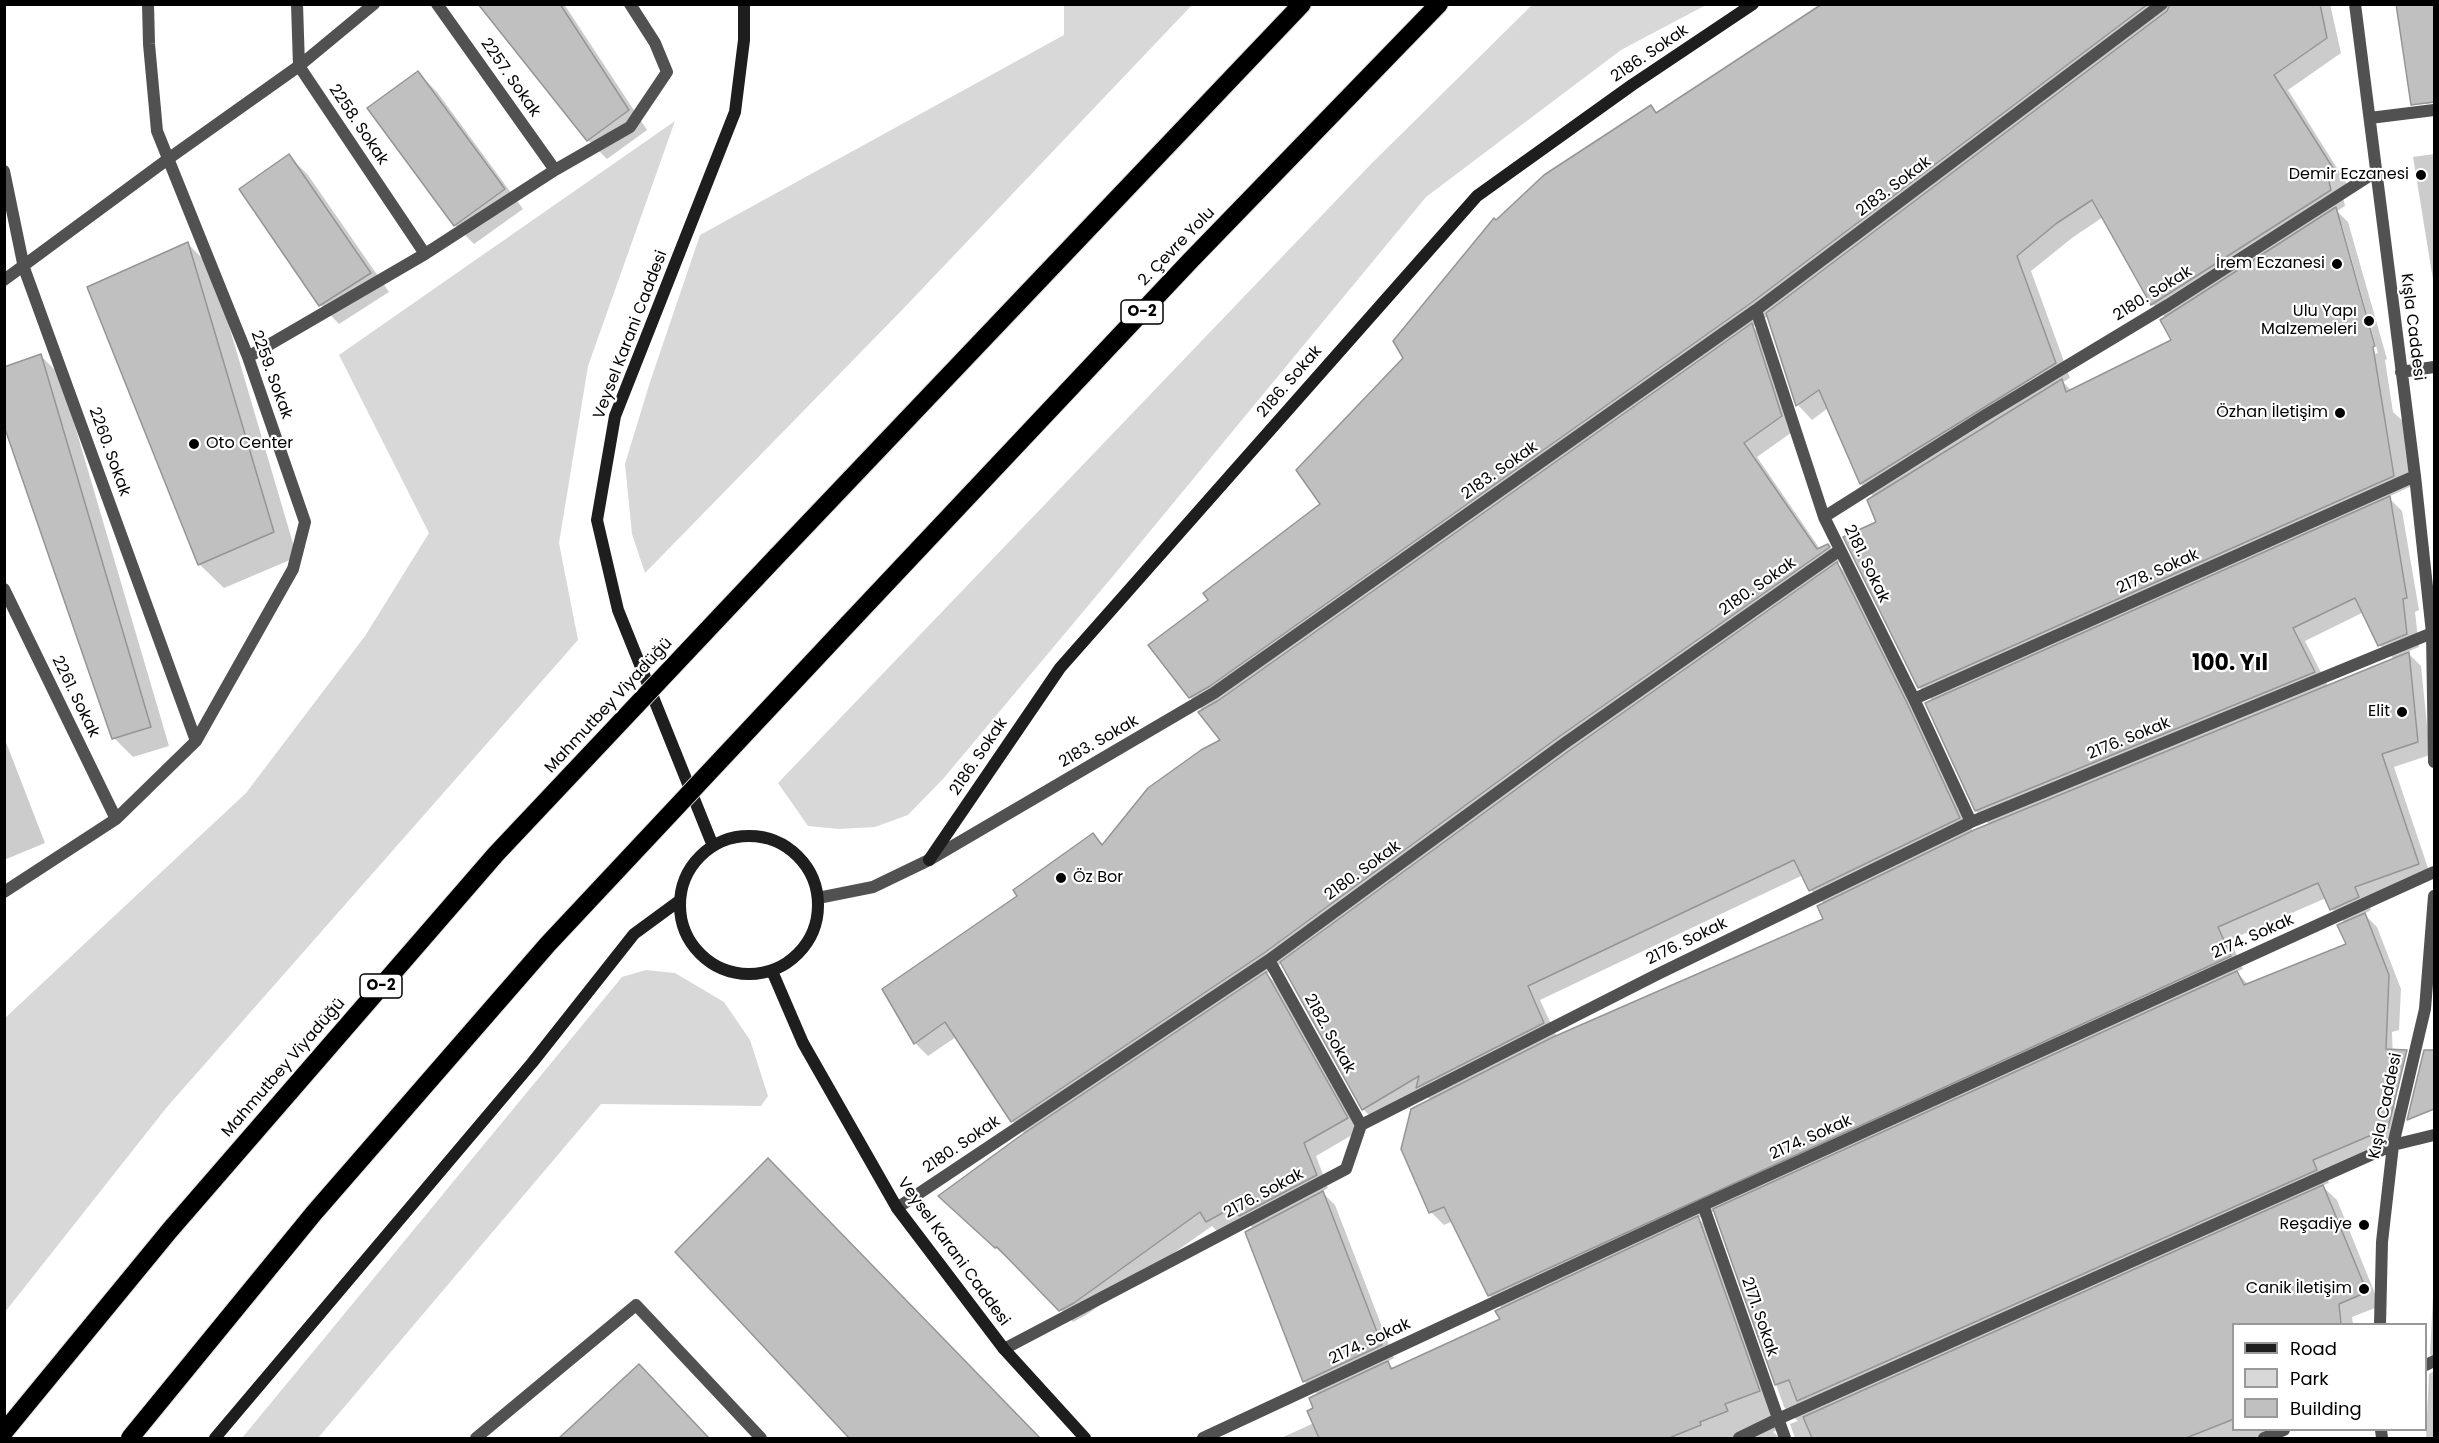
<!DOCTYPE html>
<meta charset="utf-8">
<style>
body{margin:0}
#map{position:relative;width:2439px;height:1443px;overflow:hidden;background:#fff;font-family:Poppins,sans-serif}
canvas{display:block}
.frame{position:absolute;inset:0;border:6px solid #000;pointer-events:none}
.legend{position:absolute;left:2232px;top:1323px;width:195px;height:108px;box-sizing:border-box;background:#fff;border:2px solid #999;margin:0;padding:8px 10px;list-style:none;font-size:18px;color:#000}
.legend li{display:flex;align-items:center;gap:12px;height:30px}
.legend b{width:30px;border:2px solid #999}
</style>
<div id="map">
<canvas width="2439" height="1443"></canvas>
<div class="frame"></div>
<ul class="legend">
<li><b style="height:8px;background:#1e1e1e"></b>Road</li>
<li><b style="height:16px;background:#d8d8d8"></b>Park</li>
<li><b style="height:16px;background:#c0c0c0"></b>Building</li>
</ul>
</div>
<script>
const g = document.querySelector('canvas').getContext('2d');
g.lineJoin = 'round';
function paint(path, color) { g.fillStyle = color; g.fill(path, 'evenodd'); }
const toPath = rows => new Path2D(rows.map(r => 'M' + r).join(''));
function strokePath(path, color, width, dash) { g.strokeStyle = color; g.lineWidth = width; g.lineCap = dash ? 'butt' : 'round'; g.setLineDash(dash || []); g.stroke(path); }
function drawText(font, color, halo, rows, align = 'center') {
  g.font = font + ' Poppins,sans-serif'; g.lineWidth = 4.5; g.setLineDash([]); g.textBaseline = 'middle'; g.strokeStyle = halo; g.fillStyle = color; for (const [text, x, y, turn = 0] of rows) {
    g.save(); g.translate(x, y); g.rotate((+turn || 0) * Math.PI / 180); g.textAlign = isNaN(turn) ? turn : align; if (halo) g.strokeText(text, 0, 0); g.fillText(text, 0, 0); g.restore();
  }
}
paint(toPath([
 [1064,5,1192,5,903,309,645,573,632,534,625,464,650,382,700,235,1064,35],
 [1532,5,1706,5,1621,50,1426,197,1118,570,943,779,908,815,875,827,839,829,808,826,778,783,1372,163],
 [675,121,588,366,559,543,578,640,167,1107,5,1312,5,1018,246,793,365,636,429,533,339,355],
 [646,970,675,973,724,1002,750,1040,768,1096,761,1106,601,1104,318,1438,242,1438,622,977]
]), '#d8d8d8');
paint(toPath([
 [480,4,564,4,647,130,607,159,588,140],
 [1825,4,2330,4,2341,53,2288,90,2347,184,2341,188,2345,206,2337,211,2348,222,2387,359,2385,360,2393,412,2405,423,2418,483,2388,497,2402,511,2419,610,2415,612,2419,647,2407,652,2421,666,2430,755,2394,767,2431,877,2366,900,2371,910,2364,914,2377,927,2401,989,2399,1030,2392,1032,2396,1142,2325,1173,2329,1183,2322,1186,2337,1200,2380,1306,2352,1317,2353,1324,2234,1324,2234,1430,2285,1430,2278,1432,2281,1438,1795,1438,1790,1424,1798,1421,1784,1407,1715,1211,1698,1218,1711,1232,1781,1428,1773,1432,1780,1438,1281,1438,1314,1423,1318,1395,1304,1381,1247,1232,1254,1229,1245,1220,1220,1234,1212,1226,1086,1315,1073,1322,1010,1259,1009,1260,953,1209,1025,1134,1012,1121,956,1037,928,1056,915,1043,1020,896,1093,835,1103,845,1222,740,1203,711,1190,697,1210,600,1323,504,1405,358,1496,222,1651,107,1658,114],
 [2103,217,2153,304,2166,318,2173,341,2072,391,2063,382,2070,378,2031,271,2072,238],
 [2339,225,2342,225,2378,353,2375,354],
 [1768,316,1798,405,1812,420,1828,408,1861,484,1874,497,1878,522,1919,687,1933,701,1927,704,1976,811,1990,825,1973,832,1920,718,1850,577,1837,564,1842,561,1841,559,1828,545,1820,549,1757,457,1795,430,1765,338,1753,327],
 [2364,612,2380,645,2394,659,2328,686,2305,641],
 [1803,875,1811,890,1824,904,1825,920,1557,1037,1540,1000],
 [2326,898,2332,909,2345,923,2348,945,2249,985,2236,972,2243,969,2230,940],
 [1282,963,1363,1109,1376,1122,1424,1094,1431,1100,1402,1149,1431,1212,1444,1225,1453,1221,1489,1295,1503,1309,1502,1320,1394,1369,1387,1362,1394,1358,1335,1205,1322,1192,1328,1188,1316,1156,1359,1131,1279,986,1266,974],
 [2397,4,2434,4,2434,103,2426,104,2410,89],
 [418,73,437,92,523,209,474,244,455,225],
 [2434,154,2434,286,2413,157],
 [289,156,308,175,389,292,339,324,321,305],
 [188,244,212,268,297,557,224,588,199,564],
 [41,356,60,375,169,746,133,757,114,738],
 [4,737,45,843,4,860],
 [793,1185,1038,1438,851,1438,677,1252],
 [2434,1276,2434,1358,2430,1354],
 [639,1366,709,1438,562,1438],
 [2434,1371,2434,1438,2426,1438,2429,1374]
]), '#0003');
const building = toPath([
 [478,4,560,4,629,110,587,141,478,4],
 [1822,4,2148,4,1751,303,1210,686,1189,698,1148,645,1208,600,1203,593,1320,504,1296,470,1403,358,1393,341,1494,218,1496,220,1544,175,1651,105,1656,113,1822,4],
 [2170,4,2320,4,2327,38,2274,75,2333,168,2327,173,2331,190,2151,305,2092,200,2057,223,2017,256,2056,363,1860,484,1819,390,1796,406,1766,313,2167,11,2170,4],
 [2396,4,2434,4,2434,102,2411,105,2396,4],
 [418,71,505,189,454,226,367,108,418,71],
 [289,154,371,273,319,306,239,189,289,154],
 [2336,207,2375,346,2373,347,2394,476,1918,688,1843,537,1876,522,1867,500,2062,379,2066,392,2171,340,2160,320,2336,207],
 [188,242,274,532,198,565,87,287,188,242],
 [1752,323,1782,416,1744,443,1817,549,1828,544,1830,547,1560,736,1264,953,1011,1122,945,1022,914,1044,882,989,1017,896,1013,890,1093,833,1102,845,1148,788,1201,750,1220,740,1198,712,1219,700,1752,323],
 [41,354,151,727,112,739,4,426,4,367,41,354],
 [2390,496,2407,598,2403,599,2407,634,2378,646,2355,598,2293,628,2315,672,1975,811,1925,703,2390,496],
 [1837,562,1907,703,1960,818,1809,891,1794,860,1528,986,1544,1023,1416,1088,1419,1076,1362,1110,1280,962,1570,750,1837,562],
 [2409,652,2418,742,2382,754,2419,864,2355,887,2359,897,2330,910,2318,883,2218,927,2231,956,1488,1296,1444,1207,1429,1213,1401,1149,1411,1109,1551,1038,1823,919,1817,906,1974,830,2409,652],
 [2365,913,2389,975,2386,1049,2407,1050,2388,1128,2313,1160,2317,1170,1797,1401,1789,1380,1775,1385,1713,1209,2237,971,2244,985,2346,944,2337,925,2365,913],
 [1266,972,1348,1118,1304,1143,1317,1175,1239,1216,1235,1206,1206,1222,1200,1212,1074,1303,1059,1311,997,1247,995,1248,938,1196,1020,1136,1266,972],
 [2424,1050,2434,1050,2434,1109,2407,1120,2424,1050],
 [768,1158,1040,1438,849,1438,675,1252,768,1158],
 [2323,1185,2367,1292,2339,1304,2341,1324,2234,1324,2234,1419,2186,1438,1812,1438,1803,1417,2323,1185],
 [1323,1191,1382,1345,1303,1382,1245,1232,1323,1191],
 [1698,1216,1760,1391,1725,1404,1728,1411,1700,1422,1701,1425,1669,1438,1319,1438,1307,1411,1313,1408,1309,1398,1388,1361,1391,1369,1500,1319,1495,1311,1698,1216],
 [639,1364,709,1438,559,1438,639,1364]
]);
paint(building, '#c0c0c0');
strokePath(building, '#959595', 1.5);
const motorway = toPath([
 [777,556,1302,4],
 [848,624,1190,261,1439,4]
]);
strokePath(motorway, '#dbdbdb', 20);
strokePath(toPath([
 [297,4,299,66,425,254],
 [437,4,555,170],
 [2355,4,2415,476,2432,633,2434,762],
 [2370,118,2434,110],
 [4,171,24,268,196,741],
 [4,280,168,159,299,66,374,4],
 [1756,310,1824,517,1914,699,1971,822],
 [248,357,425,254,555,170,630,127,667,72,655,43,630,4],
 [2401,372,2434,367],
 [1824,517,1984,416,2168,305,2377,171],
 [4,589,116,819],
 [1914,699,2415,476],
 [4,892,116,819,196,741,293,569,305,522,248,357,157,131,149,44,148,4],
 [818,898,873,887,929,860,1214,693,1756,310,2162,4],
 [1269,960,1361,1125],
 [1703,1205,1785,1438],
 [897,1208,1269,960,1565,743,1840,550],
 [2380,1324,2382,1242,2393,1145,2425,1009,2434,896],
 [1004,1349,1346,1169,1361,1125,1658,974,1971,822,2432,633],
 [2426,1365,2434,1361],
 [2381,1430,2382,1438],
 [476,1438,636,1305,761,1438],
 [1203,1438,1703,1205,2434,872],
 [1739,1438,1778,1419,2393,1145,2434,1135],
 [2264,1438,2284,1430]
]), '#515151', 12);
strokePath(toPath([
 '680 905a69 69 0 1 1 138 0a69 69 0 1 1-138 0Z',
 [713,846,618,610,597,520,615,416,735,112,744,40,744,4],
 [929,860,1060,668,1477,196,1632,85,1753,4],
 [772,971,803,1043,897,1208,1004,1349,1085,1438],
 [215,1438,532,1063,634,934,679,901]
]), '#1e1e1e', 12);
strokePath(motorway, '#000', 18);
const motorwayBridge = toPath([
 [4,1432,170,1230,496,854,777,556],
 [130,1438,314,1213,548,944,848,624]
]);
strokePath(motorwayBridge, '#dbdbdb', 20, []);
strokePath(motorwayBridge, '#000', 18);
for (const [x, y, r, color] of [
 [2421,175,6,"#000"],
 [2337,264,6,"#000"],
 [2369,321,6,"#000"],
 [2340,413,6,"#000"],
 [194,444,6,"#000"],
 [2402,712,6,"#000"],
 [1061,878,6,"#000"],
 [2364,1225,6,"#000"],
 [2364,1289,6,"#000"]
]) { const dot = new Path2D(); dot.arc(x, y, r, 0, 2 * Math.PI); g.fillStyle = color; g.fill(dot); strokePath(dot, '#fff', 2); }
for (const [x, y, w] of [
 [1142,312,42],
 [381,986,42]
]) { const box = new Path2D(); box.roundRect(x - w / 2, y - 12, w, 24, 4.5); g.fillStyle = '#fff'; g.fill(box); strokePath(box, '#000', 1.5); }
drawText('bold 15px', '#000', null, [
 ["O-2",1142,312],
 ["O-2",381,986]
]);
drawText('16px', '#000', '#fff', [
 ["2186. Sokak",1650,54,-34],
 ["2257. Sokak",510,78,55],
 ["2258. Sokak",358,125,56],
 ["2183. Sokak",1894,187,-37],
 ["2. Çevre Yolu",1177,247,-46],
 ["2180. Sokak",2153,294,-32],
 ["Kışla Caddesi",2412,327,83],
 ["Veysel Karani Caddesi",631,335,-69],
 ["2259. Sokak",271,375,70],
 ["2186. Sokak",1290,382,-49],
 ["2260. Sokak",109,452,70],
 ["2183. Sokak",1500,471,-35],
 ["2181. Sokak",1866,564,64],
 ["2178. Sokak",2158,572,-24],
 ["2180. Sokak",1758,587,-35],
 ["2261. Sokak",75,697,64],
 ["Mahmutbey Viyadüğü",609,706,-47],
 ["2176. Sokak",2129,739,-22],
 ["2183. Sokak",1099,742,-30],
 ["2186. Sokak",979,757,-56],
 ["2180. Sokak",1363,871,-36],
 ["2174. Sokak",2253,937,-24],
 ["2176. Sokak",1687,942,-26],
 ["2182. Sokak",1329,1034,61],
 ["Mahmutbey Viyadüğü",284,1068,-49],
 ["Kışla Caddesi",2386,1106,-78],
 ["2174. Sokak",1811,1138,-24],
 ["2180. Sokak",962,1145,-34],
 ["2176. Sokak",1264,1194,-28],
 ["Veysel Karani Caddesi",953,1252,54],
 ["2171. Sokak",1759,1317,71],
 ["2174. Sokak",1370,1342,-25]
]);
drawText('16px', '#000', '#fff', [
 ["Demir Eczanesi",2409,175],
 ["İrem Eczanesi",2325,264],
 ["Ulu Yapı",2357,312],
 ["Malzemeleri",2357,330],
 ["Özhan İletişim",2328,413],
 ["Oto Center",206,444,"left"],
 ["Elit",2390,712],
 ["Öz Bor",1073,878,"left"],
 ["Reşadiye",2352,1225],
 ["Canik İletişim",2352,1289]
], 'right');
drawText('bold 22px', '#000', '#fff', [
 ["100. Yıl",2230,664]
]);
</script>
